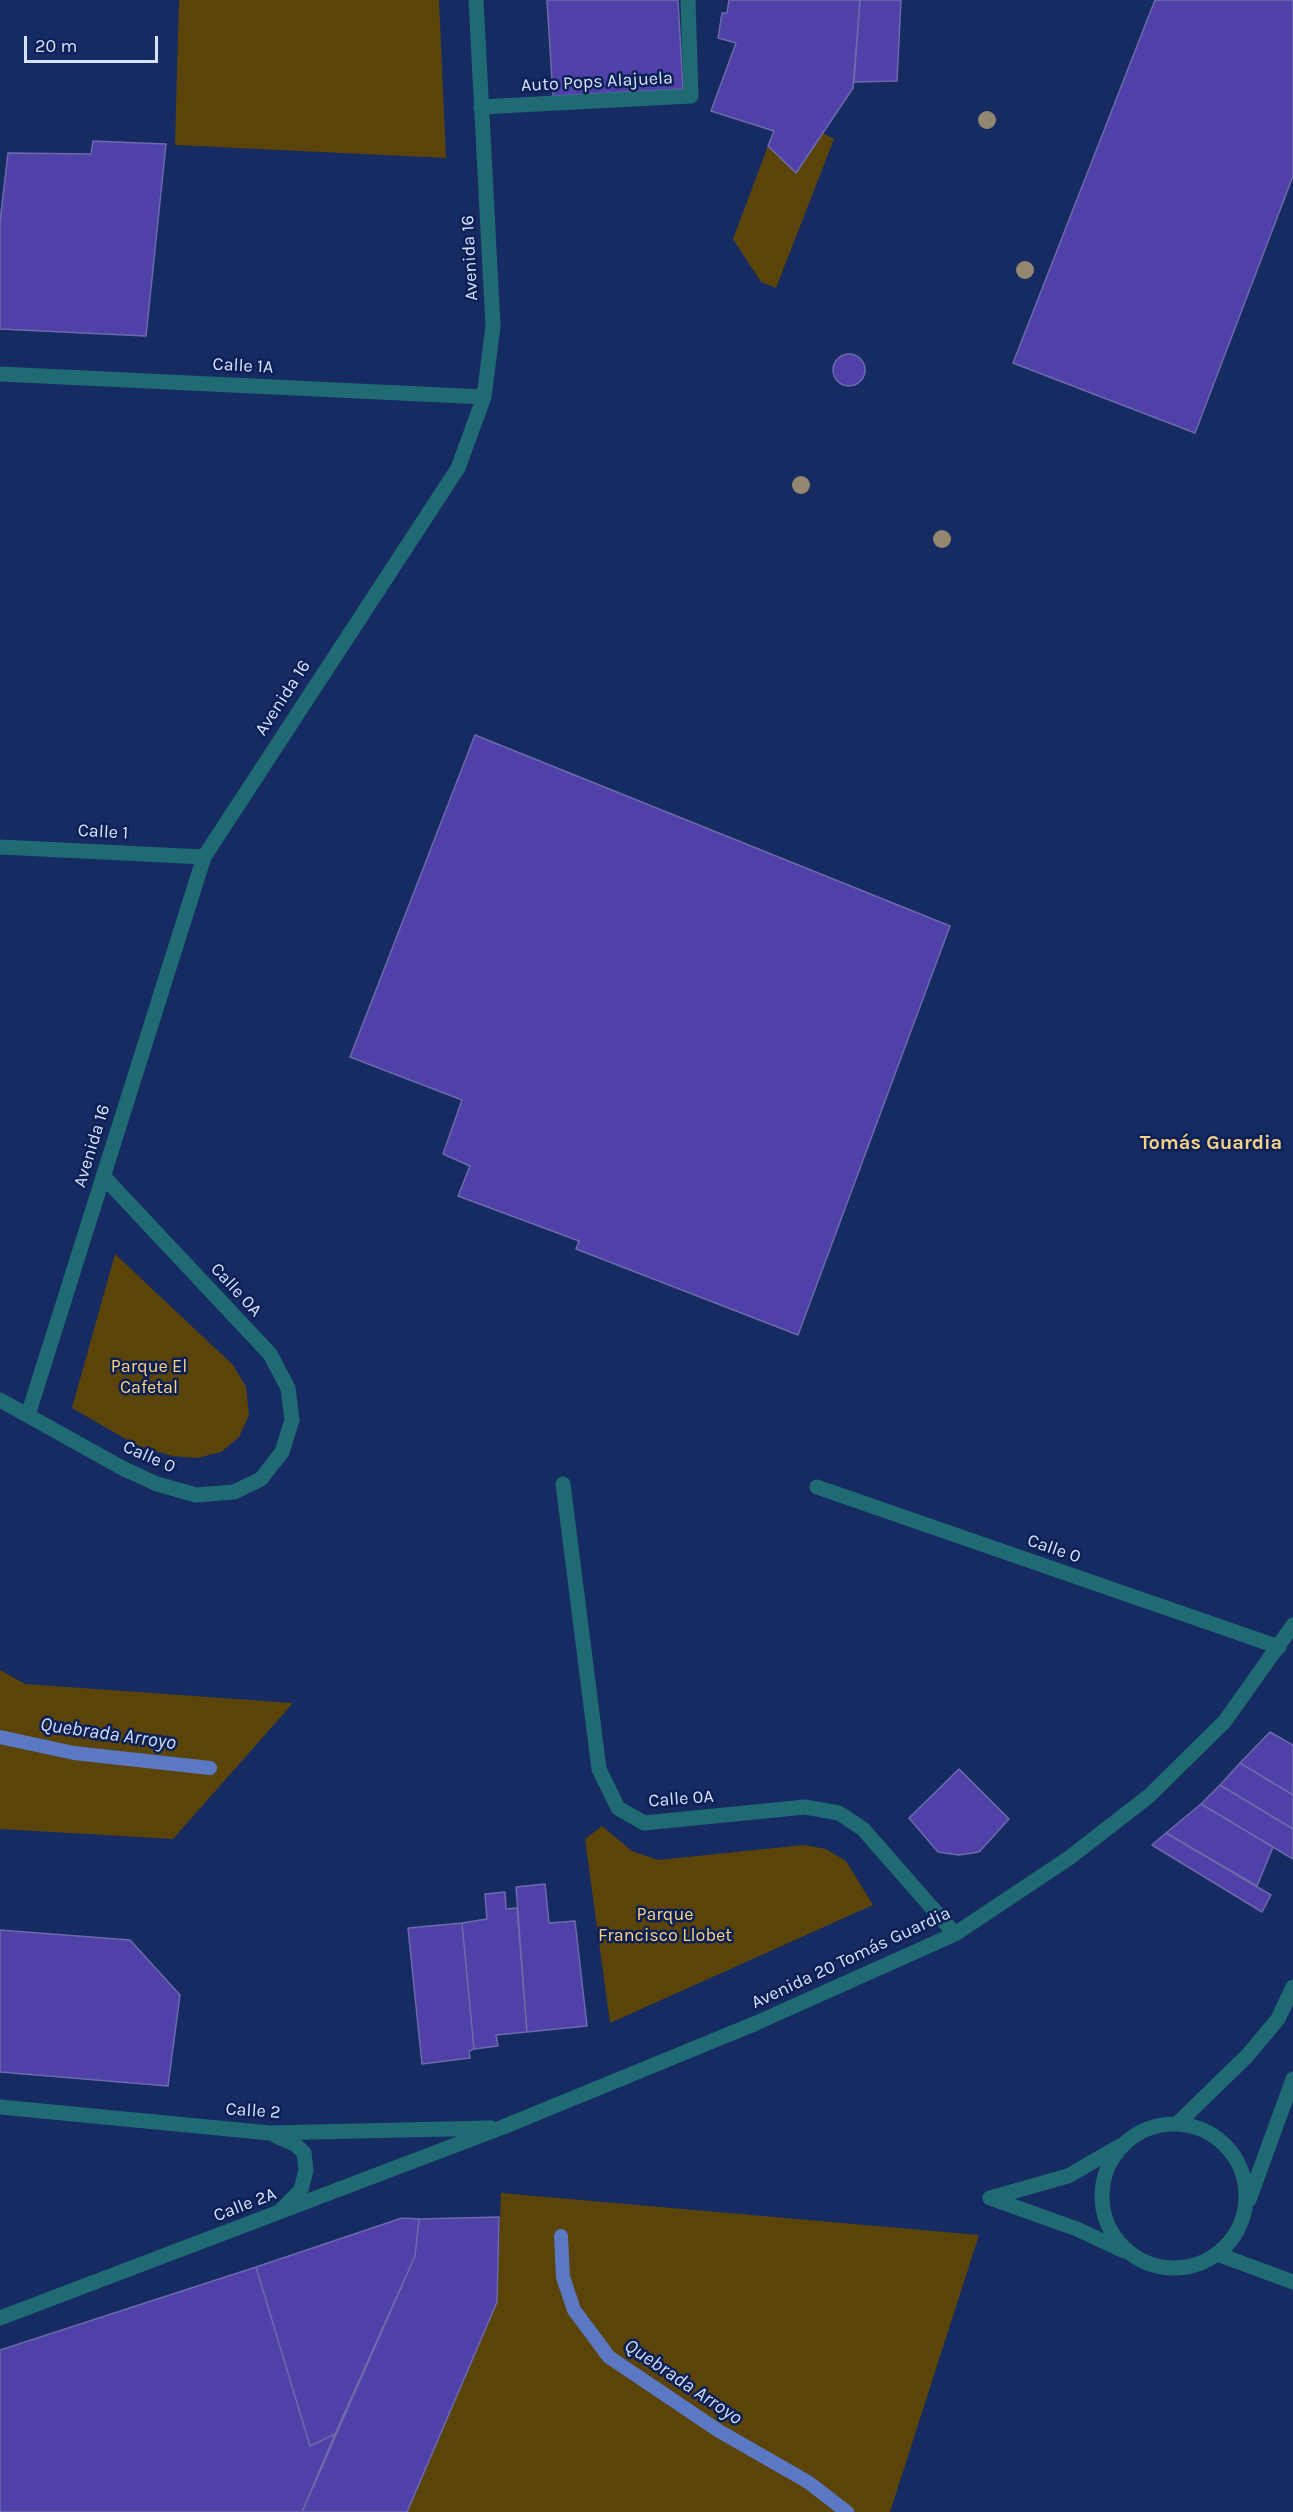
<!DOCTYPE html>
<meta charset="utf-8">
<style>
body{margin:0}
#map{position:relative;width:1293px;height:2512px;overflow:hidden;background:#152b61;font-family:Karla,sans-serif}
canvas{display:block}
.scale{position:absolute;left:24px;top:36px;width:134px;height:27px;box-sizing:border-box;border:3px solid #d5e2fe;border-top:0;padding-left:8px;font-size:18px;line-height:21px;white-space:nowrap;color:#d5e2fe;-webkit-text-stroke:4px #0c2055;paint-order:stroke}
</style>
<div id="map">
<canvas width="1293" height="2512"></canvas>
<div class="scale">20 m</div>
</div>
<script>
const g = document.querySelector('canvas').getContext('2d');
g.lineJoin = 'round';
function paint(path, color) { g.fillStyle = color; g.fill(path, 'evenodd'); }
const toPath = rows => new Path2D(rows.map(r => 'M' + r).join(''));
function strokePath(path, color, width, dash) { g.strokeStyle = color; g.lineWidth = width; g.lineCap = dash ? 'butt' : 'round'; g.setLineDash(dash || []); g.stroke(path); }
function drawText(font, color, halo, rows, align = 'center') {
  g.font = font + ' Karla,sans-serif'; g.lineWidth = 5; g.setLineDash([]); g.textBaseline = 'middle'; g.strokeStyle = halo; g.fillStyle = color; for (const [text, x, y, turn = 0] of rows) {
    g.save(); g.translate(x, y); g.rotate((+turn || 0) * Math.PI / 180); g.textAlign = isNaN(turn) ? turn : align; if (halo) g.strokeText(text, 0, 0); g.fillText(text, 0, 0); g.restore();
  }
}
paint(toPath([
 [179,0,439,0,446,158,175,145],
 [823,133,834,139,776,288,761,282,733,239,768,146,796,173],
 [115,1254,233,1365,246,1387,249,1415,239,1437,221,1452,197,1458,172,1456,136,1445,72,1408],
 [0,1670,25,1684,293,1703,173,1839,0,1829],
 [602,1826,632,1851,658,1860,804,1845,826,1849,846,1861,873,1905,610,2023,585,1839],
 [501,2193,979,2235,890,2512,407,2512,497,2302]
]), '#5b440a');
strokePath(toPath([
 [0,1737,74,1753,210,1768],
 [561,2236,563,2277,574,2310,609,2357,719,2431,808,2482,847,2512]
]), '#5a78c3', 14);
const building = toPath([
 [547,0,678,0,683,89,553,96,547,0],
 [729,0,860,0,853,88,796,173,768,146,774,131,711,111,736,43,718,38,722,13,727,13,729,0],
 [860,0,901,0,897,81,854,82,860,0],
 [1155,0,1293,0,1293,176,1195,433,1013,363,1155,0],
 [93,141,166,144,146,336,0,329,0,222,8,153,91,154,93,141],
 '833 370a16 16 0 1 1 32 0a16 16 0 1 1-32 0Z',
 [475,735,950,926,798,1335,576,1249,579,1241,458,1196,470,1166,443,1154,462,1100,350,1057,475,735],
 [1270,1732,1293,1745,1293,1795,1240,1763,1270,1732],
 [1240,1763,1293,1795,1293,1829,1220,1785,1240,1763],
 [959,1769,1009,1819,979,1852,959,1855,938,1852,909,1818,959,1769],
 [1220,1785,1293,1829,1293,1859,1201,1804,1220,1785],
 [1201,1804,1273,1847,1257,1886,1166,1833,1201,1804],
 [1166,1833,1271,1895,1262,1912,1152,1845,1166,1833],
 [545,1884,549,1923,575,1921,587,2026,527,2032,516,1887,545,1884],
 [505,1892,506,1909,517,1908,527,2032,496,2035,498,2046,474,2049,462,1923,487,1919,485,1894,505,1892],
 [462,1923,474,2049,469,2051,470,2058,422,2064,408,1928,462,1923],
 [0,1930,130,1940,180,1995,168,2086,0,2072,0,1930],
 [499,2217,497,2302,407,2512,302,2512,415,2256,419,2219,499,2217],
 [402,2218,419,2219,415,2256,335,2434,310,2446,256,2267,402,2218],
 [256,2267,310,2446,335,2434,302,2512,0,2512,0,2350,256,2267]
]);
paint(building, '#5041a9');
strokePath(building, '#6d6aac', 1.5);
strokePath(toPath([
 [481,107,691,96,688,0],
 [1178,2123,1247,2056,1278,2019,1293,1987],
 '1102 2196a72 72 0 1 1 144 0a72 72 0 1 1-144 0Z',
 [990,2198,1077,2229,1124,2251],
 [990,2198,1068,2176,1120,2146],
 [1249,2200,1293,2079],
 [1217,2254,1293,2282]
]), '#206b73', 15);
strokePath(toPath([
 [0,374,484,397],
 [0,847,204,857],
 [0,1400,124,1469,157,1484,196,1495,234,1492,261,1479,282,1452,292,1420,288,1388,270,1354,103,1176],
 [28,1415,204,857,458,468,484,397,493,326,476,0],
 [563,1484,599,1769,618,1808,644,1823,805,1807,839,1813,863,1829,955,1934],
 [817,1487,1279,1647],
 [0,2107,270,2133,491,2128],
 [276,2136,295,2144,304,2153,306,2170,301,2190,281,2210],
 [0,2318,503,2127,754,2024,955,1934,1069,1858,1149,1796,1225,1721,1293,1625]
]), '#206b73', 15);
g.fillStyle = '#948770';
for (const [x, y] of [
 [987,120],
 [1025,270],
 [801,485],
 [942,539]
]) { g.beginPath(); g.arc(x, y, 9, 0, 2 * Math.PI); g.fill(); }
drawText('18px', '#d5e2fe', '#0c2055', [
 ["Auto Pops Alajuela",597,82,-3],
 ["Avenida 16",470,258,-93],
 ["Calle 1A",243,366,3],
 ["Avenida 16",283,698,-57],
 ["Calle 1",103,832,3],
 ["Avenida 16",92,1146,-73],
 ["Calle 0A",236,1290,47],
 ["Calle 0",149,1457,24],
 ["Calle 0",1054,1549,19],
 ["Calle 0A",681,1799,-4],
 ["Avenida 20 Tomás Guardia",851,1958,-25],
 ["Calle 2",253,2111,4],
 ["Calle 2A",245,2205,-21]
]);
drawText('18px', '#fbd37d', '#0c2055', [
 ["Parque El",149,1367],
 ["Cafetal",149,1388],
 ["Parque",665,1915],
 ["Francisco Llobet",665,1936]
]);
drawText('bold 20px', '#f4d188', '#0c2055', [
 ["Tomás Guardia",1211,1143]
]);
drawText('italic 20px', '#cfdcf6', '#0c2055', [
 ["Quebrada Arroyo",108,1734,8],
 ["Quebrada Arroyo",683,2382,34]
]);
</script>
